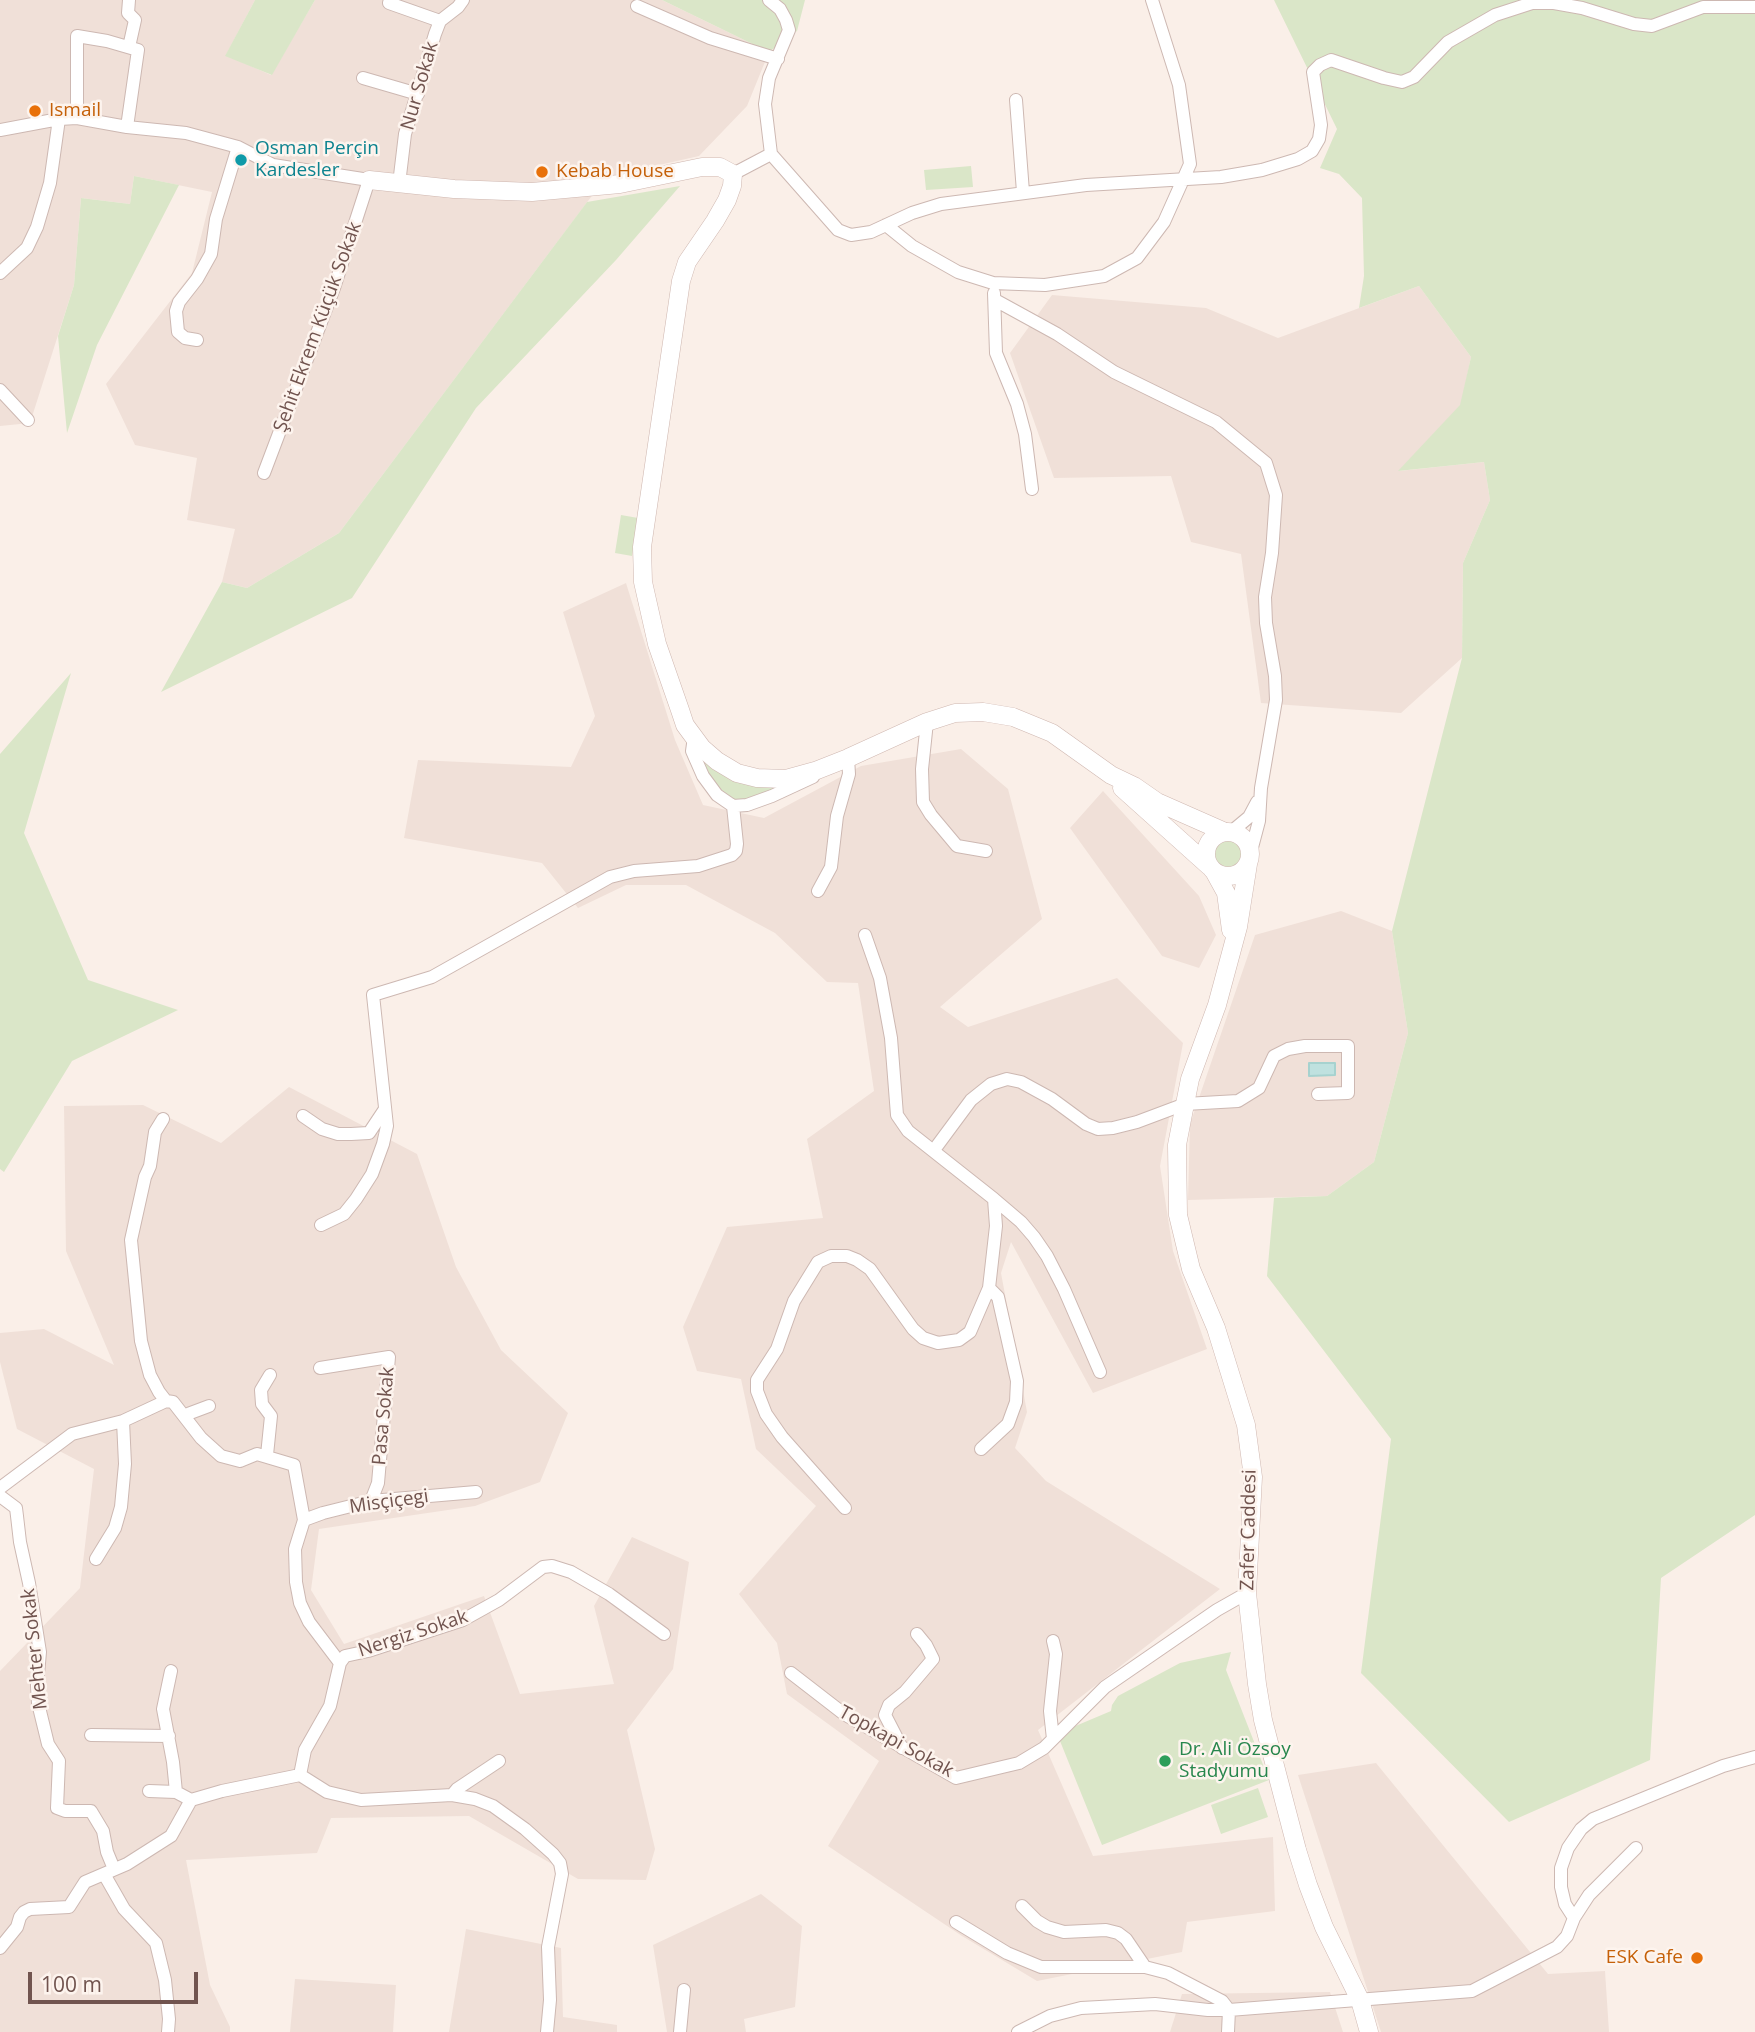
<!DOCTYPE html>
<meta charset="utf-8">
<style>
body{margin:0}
#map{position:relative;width:1755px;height:2032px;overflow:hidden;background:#faefe8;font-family:"Open Sans",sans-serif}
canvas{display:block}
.scale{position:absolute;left:28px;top:1972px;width:170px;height:32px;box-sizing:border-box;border:4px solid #71544f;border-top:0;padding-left:9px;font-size:21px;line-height:24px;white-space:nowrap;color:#71544f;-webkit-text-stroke:5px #fdf4ee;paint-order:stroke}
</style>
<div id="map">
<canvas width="1755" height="2032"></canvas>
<div class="scale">100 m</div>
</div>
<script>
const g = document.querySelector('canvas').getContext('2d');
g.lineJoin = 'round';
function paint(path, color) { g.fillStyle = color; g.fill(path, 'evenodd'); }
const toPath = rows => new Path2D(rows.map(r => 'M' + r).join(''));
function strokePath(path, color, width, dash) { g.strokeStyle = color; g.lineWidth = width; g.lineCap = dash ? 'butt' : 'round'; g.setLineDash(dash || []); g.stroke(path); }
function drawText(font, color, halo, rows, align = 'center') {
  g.font = font + ' "Open Sans",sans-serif'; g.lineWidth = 5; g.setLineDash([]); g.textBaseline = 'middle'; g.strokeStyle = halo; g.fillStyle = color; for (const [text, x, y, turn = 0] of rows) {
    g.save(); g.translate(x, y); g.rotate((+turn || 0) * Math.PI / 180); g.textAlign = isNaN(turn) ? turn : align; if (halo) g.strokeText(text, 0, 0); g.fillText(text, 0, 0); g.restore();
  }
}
paint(toPath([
 [0,0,255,0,226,55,271,75,315,0,662,0,769,52,747,106,699,156,606,177,339,533,247,588,222,582,235,529,187,520,197,458,135,445,106,384,192,273,212,192,134,176,130,204,81,198,74,285,30,423,0,426],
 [1419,286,1471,357,1461,405,1399,471,1484,462,1490,500,1463,563,1462,658,1401,713,1261,703,1241,554,1191,542,1171,476,1054,478,1010,353,1052,295,1206,308,1278,338],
 [626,583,675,740,703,805,764,818,861,766,961,749,1008,789,1042,919,940,1007,968,1027,1117,978,1183,1043,1160,1166,1173,1251,1207,1349,1093,1393,1011,1242,1001,1273,1027,1412,1015,1448,1046,1481,1220,1589,1038,1730,1093,1856,1273,1837,1275,1911,1187,1922,1182,1952,1037,1981,962,1936,828,1846,879,1761,787,1694,777,1643,739,1594,816,1506,756,1449,741,1379,697,1371,683,1327,727,1227,823,1218,807,1139,874,1091,858,983,827,982,775,933,686,885,626,885,578,908,542,863,404,838,418,760,571,767,595,716,563,612],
 [1103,791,1199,896,1216,935,1199,968,1162,956,1070,828],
 [1341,911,1392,931,1408,1033,1374,1162,1327,1196,1188,1200,1190,1124,1255,935],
 [289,1087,417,1154,456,1267,501,1350,568,1413,540,1482,475,1506,319,1529,311,1590,344,1644,484,1596,520,1694,614,1684,594,1606,632,1537,689,1562,673,1669,627,1730,655,1849,646,1880,578,1879,469,1816,331,1818,317,1853,186,1860,210,1985,230,2027,230,2032,0,2032,0,1671,80,1588,94,1469,17,1429,0,1362,0,1333,44,1329,114,1365,66,1251,64,1106,143,1105,221,1143],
 [1376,1763,1548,1974,1605,1971,1609,2032,1381,2032,1298,1775],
 [761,1894,802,1926,795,2007,744,2019,746,2032,667,2032,653,1945],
 [466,1929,561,1948,563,2017,617,2025,617,2032,449,2032],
 [295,1979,396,1985,393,2032,290,2032],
 [1330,1992,1343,2032,1170,2032,1182,1994]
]), '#f0e0d8');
paint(toPath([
 [255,0,315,0,272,75,225,56],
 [662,0,805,0,797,31,769,52],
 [1274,0,1755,0,1755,1515,1661,1578,1650,1760,1509,1822,1361,1673,1391,1439,1267,1276,1274,1198,1327,1196,1374,1162,1408,1033,1392,931,1462,658,1463,563,1490,500,1484,462,1398,471,1460,405,1471,357,1419,286,1359,308,1364,276,1362,198,1339,174,1320,168,1337,129],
 [971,166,973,187,926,190,924,170],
 [134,176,179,185,97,345,67,433,58,336,74,285,81,198,130,204],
 [680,186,616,260,476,408,352,598,161,692,222,582,247,588,339,533,587,202],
 [621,515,638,518,632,556,615,553],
 [71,673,24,833,88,980,178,1010,72,1061,4,1172,0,1169,0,754],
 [696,752,788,786,750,800,732,801,711,782],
 '1211 854a17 17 0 1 1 34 0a17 17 0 1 1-34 0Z',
 [1231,1652,1226,1670,1269,1780,1102,1845,1060,1741,1066,1730,1111,1711,1112,1705,1118,1696,1180,1663],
 [1258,1788,1268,1817,1221,1834,1211,1805]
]), '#dae6c8');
const water = toPath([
 [1309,1063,1335,1063,1335,1075,1309,1076,1309,1063]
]);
paint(water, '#bfe1df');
strokePath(water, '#a6d2cf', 2);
const street = toPath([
 [129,0,128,13,135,20,129,47],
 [390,0,389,3,440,21],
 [769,0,780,9,786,20,789,30,769,78,765,104,771,154],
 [637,6,710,38,778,59],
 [363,78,418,94],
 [1016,100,1023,192],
 [77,118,77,36,107,41,138,50,127,127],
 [0,130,59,119,77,118,127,127,186,133,238,147,273,165,369,180,334,288,264,473],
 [771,154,838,230,851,235,871,232,912,213,941,204,1086,185,1221,177,1262,170,1298,159,1312,151,1319,139,1321,125,1313,72,1320,65,1331,60,1384,78,1402,82,1414,77,1448,42,1495,15,1532,3,1554,3,1582,8,1634,24,1652,26,1703,7,1755,7],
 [733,174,771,154],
 [399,184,405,134,435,34,440,21,458,7,463,0],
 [886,225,912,246,958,272,993,283,1045,285,1104,276,1137,258,1164,222,1190,164,1179,85,1152,0],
 [0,273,27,248,37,227,50,183,59,119],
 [994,293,996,353,1017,404,1025,434,1032,489],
 [995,300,1057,334,1114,372,1216,422,1266,463,1276,495,1272,553,1265,597,1266,623,1275,676,1276,700,1261,788,1259,821,1250,855],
 [197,340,185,338,178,332,176,311,179,302,197,279,211,254,216,219,238,147],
 [0,390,28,420],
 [927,722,922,769,923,802,931,815,957,846,986,851],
 [694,737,692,751,703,776,717,795,733,806,747,805,772,796,813,777],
 [1231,832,1249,817,1257,802],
 [818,891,831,867,837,816,849,774,848,758],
 [865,935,880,978,891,1038,897,1115,908,1131,994,1199,1021,1222,1034,1237,1047,1256,1064,1289,1100,1372],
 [303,1116,322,1129,338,1134,351,1134,369,1133,385,1109],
 [163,1119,155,1132,150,1166,145,1177,131,1240,141,1341,150,1375,159,1392,166,1401,173,1402,201,1438,221,1456,240,1461,257,1454,294,1465,304,1520,295,1549,296,1582,300,1603,309,1622,340,1663,330,1706,305,1750,300,1775],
 [934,1150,971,1100,991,1084,1007,1079,1021,1082,1052,1099,1086,1124,1098,1129,1113,1128,1137,1122,1185,1104,1238,1101,1259,1088,1274,1056,1288,1049,1305,1046,1348,1046,1348,1093,1318,1094],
 [321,1225,344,1214,356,1199,372,1174,383,1144,387,1126,373,995,432,977,610,877,634,871,698,866,732,855,736,851,737,844,733,806],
 [320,1368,389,1357,378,1483,371,1501],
 [185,1415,209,1406],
 [981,1449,1008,1424,1016,1402,1017,1381,998,1297,989,1288],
 [267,1455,271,1416,262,1404,261,1390,270,1375],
 [0,1488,72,1434,123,1421,166,1401],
 [0,1496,16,1508,17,1516,20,1542,29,1583,40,1652,37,1686,38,1703,48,1744,59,1761,57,1808,65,1811,91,1811,103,1831,107,1852,114,1869],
 [845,1508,782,1437,766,1414,757,1391,757,1380,777,1349,794,1301,818,1262,831,1256,847,1256,857,1260,870,1269,913,1329,923,1338,938,1343,959,1340,970,1332,989,1288,996,1226,994,1199],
 [304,1520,323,1513,371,1501,476,1492],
 [96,1559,115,1528,121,1507,125,1464,123,1421],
 [1053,1641,1056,1654,1050,1711,1053,1739],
 [340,1663,345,1656,368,1651,463,1620,499,1600,543,1567,552,1566,571,1572,609,1594,664,1634],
 [171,1671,163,1709,173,1762,176,1792,191,1800],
 [791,1673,844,1714,956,1778,1019,1763,1044,1748,1105,1687,1217,1610,1247,1593],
 [91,1735,169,1736],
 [902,1748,885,1715,889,1705,905,1692,933,1659,926,1645,917,1634],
 [300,1775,327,1792,361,1800,452,1795,475,1799,493,1806,525,1829,553,1854,560,1863,562,1874,548,1947,550,2000,547,2032],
 [149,1791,176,1792],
 [452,1795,457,1789,499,1761],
 [104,1874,124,1909,156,1943,165,1980,169,2019,168,2032],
 [1022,1906,1037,1921,1047,1927,1064,1932,1106,1930,1118,1933,1126,1939,1145,1967],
 [1574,1918,1565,1904,1561,1887,1561,1868,1568,1848,1581,1829,1593,1819,1723,1766,1755,1757],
 [956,1922,1007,1953,1041,1967,1145,1967,1168,1973,1222,2001,1229,2010,1228,2032],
 [0,1948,17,1927,20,1917,24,1912,30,1909,69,1907,85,1882,127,1864,171,1836,191,1800,222,1791,300,1775],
 [680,2032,684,1990],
 [1018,2032,1050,2016,1081,2008,1155,2004,1208,2010,1229,2010,1472,1991,1557,1947,1567,1936,1574,1918,1589,1895,1636,1848]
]);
const secondary = toPath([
 [369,180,454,189,532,192,620,184,702,167,720,167,733,174,732,186,727,200,715,221,687,262,681,281,642,547,643,582,657,644,680,710,685,725,702,748,717,761,737,773,757,778,786,779,815,771,848,758,927,722,955,713,983,712,1013,717,1052,733,1111,775,1134,786,1157,802,1225,832],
 [1122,788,1209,866],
 '1206 854a22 22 0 1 1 44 0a22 22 0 1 1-44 0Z',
 [1248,864,1238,927,1217,1005,1190,1079,1185,1104,1177,1145,1178,1215,1191,1269,1216,1328,1246,1425,1253,1477,1247,1593,1257,1684,1263,1720,1297,1850,1308,1885,1324,1927,1360,2000,1369,2032],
 [1215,873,1226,893,1231,930]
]);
strokePath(street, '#cdb8b2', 14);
strokePath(secondary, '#cfb7b0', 19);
strokePath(street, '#fff', 12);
strokePath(secondary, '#fff', 18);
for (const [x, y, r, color] of [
 [35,111,7,"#e8710a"],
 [241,160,7,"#0f9aa8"],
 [542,172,7,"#e8710a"],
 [1165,1761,7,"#2e9e5b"],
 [1697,1958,7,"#e8710a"]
]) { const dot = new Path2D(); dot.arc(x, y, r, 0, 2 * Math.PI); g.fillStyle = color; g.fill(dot); strokePath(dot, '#fdf4ee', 2.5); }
drawText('19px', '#71544f', '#fdf4ee', [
 ["Nur Sokak",420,86,-74],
 ["Şehit Ekrem Küçük Sokak",318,327,-70],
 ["Pasa Sokak",384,1416,-85],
 ["Misçiçegi",389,1502,-8],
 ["Zafer Caddesi",1249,1530,-89],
 ["Nergiz Sokak",413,1634,-18],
 ["Mehter Sokak",35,1649,-96],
 ["Topkapi Sokak",896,1742,29]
]);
drawText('19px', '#c56008', '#fdf4ee', [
 ["Ismail",49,111],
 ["Kebab House",556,172],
 ["ESK Cafe",1683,1958,"right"]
], 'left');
drawText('19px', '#0d838f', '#fdf4ee', [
 ["Osman Perçin",255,149],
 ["Kardesler",255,171]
], 'left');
drawText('19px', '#27864d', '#fdf4ee', [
 ["Dr. Ali Özsoy",1179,1750],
 ["Stadyumu",1179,1772]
], 'left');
</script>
